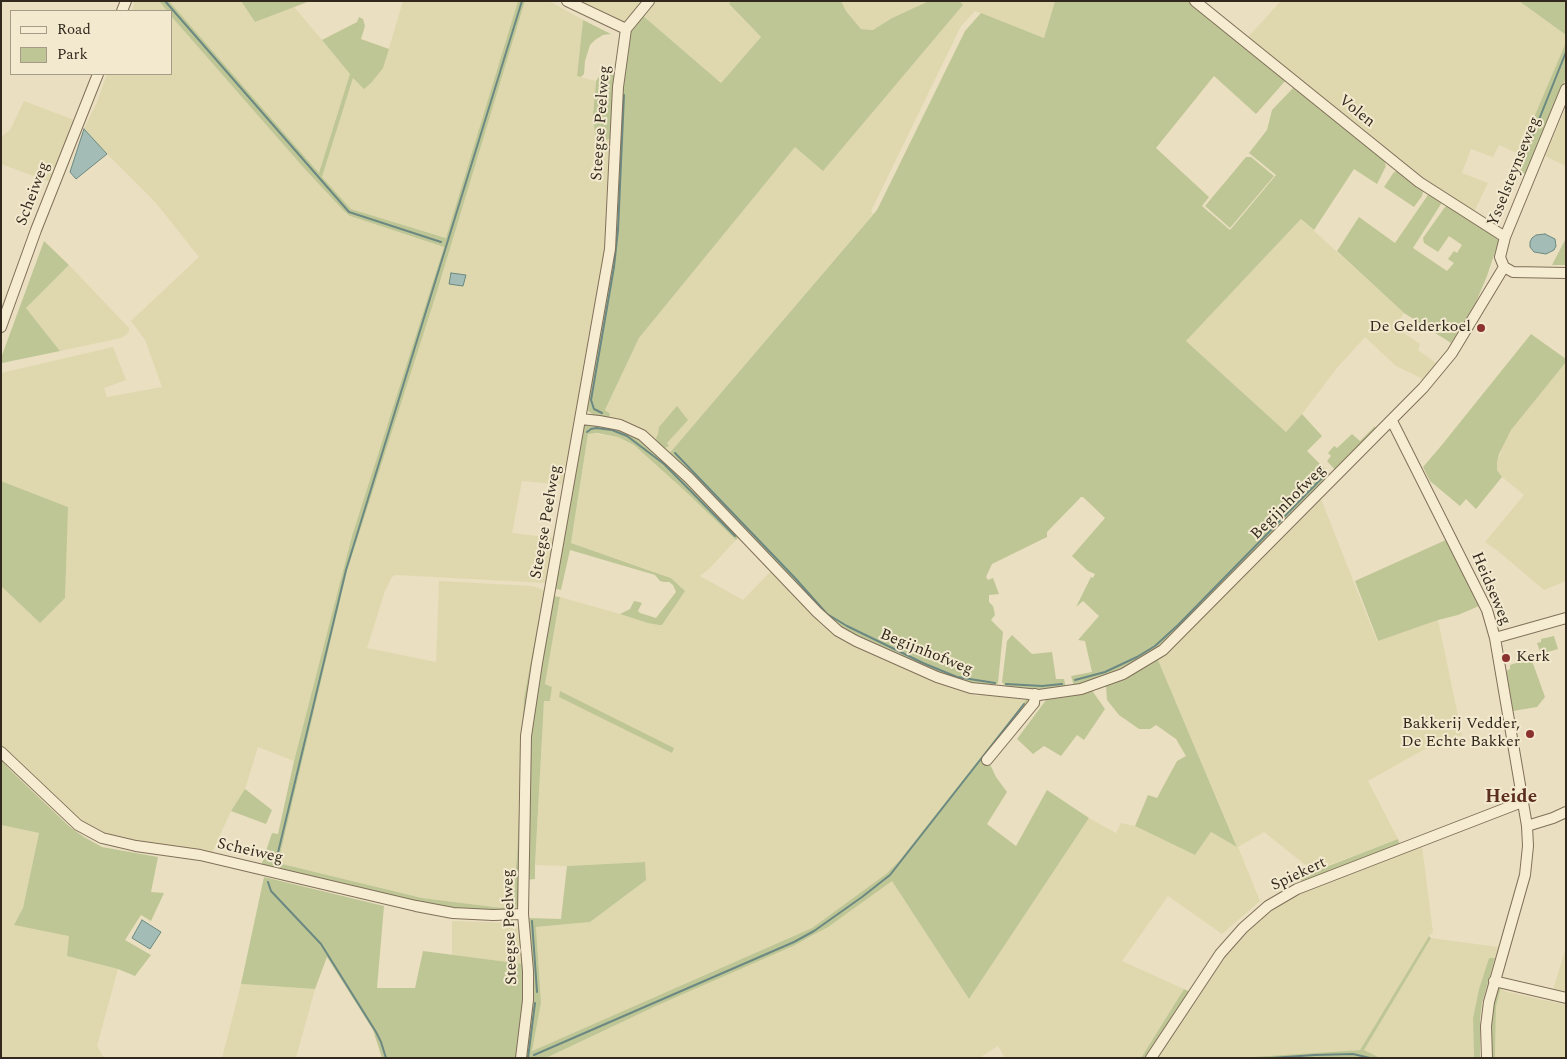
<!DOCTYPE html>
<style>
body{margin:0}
#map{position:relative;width:1567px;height:1059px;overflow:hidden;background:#eadfc0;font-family:Spectral,serif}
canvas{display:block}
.frame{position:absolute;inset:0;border:2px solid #32281d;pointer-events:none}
.legend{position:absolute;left:10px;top:10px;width:162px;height:65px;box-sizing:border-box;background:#f2e9cf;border:1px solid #a59c88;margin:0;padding:6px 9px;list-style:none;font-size:15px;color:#32281d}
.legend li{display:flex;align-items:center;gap:10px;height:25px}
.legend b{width:25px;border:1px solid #a59c88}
</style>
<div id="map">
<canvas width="1567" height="1059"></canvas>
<div class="frame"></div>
<ul class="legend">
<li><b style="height:6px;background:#f5ecd2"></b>Road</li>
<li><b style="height:14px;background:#bfc695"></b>Park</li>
</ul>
</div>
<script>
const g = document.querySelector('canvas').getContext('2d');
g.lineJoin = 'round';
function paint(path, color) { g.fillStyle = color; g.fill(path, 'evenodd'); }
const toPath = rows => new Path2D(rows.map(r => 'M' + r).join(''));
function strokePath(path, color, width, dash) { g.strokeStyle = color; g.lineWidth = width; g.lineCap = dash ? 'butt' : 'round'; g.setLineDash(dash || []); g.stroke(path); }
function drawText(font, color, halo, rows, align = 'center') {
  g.font = font + ' Spectral,serif'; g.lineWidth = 4; g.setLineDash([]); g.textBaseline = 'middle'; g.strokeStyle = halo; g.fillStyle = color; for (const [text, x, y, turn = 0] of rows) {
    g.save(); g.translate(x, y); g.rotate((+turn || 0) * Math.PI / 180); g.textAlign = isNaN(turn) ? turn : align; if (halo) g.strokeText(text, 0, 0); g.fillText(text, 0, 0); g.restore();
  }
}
paint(toPath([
 [135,1,159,1,167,11,132,11],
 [169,1,241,1,255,22,294,7,351,74,320,174],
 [403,1,518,1,447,238,351,209,322,177,353,78,359,84,386,58],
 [525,1,549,1,583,20,577,76,596,81,593,115,612,138,607,249,564,485,522,481,512,533,554,538,548,577,546,583,396,575,392,577,385,591,367,648,436,662,439,581,532,586,544,590,524,698,517,855,514,895,511,903,502,908,422,898,278,863,347,571,435,298],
 [577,1,642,1,624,22],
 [652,1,731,1,729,5,761,37,721,83,641,14],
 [841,1,929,1,892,18,874,30,861,29,846,11],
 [960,1,1055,1,1044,38,975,11,961,26,871,211,873,214,668,455,608,419,605,410,639,338,795,146,823,170,963,5],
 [1281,1,1519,1,1566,35,1566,42,1519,154,1499,145,1493,157,1471,149,1462,173,1488,183,1474,212,1420,177,1247,38],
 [171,16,303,167,350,216,444,247,352,536,294,761,258,747,245,789,231,811,211,855,114,837,92,829,66,808,59,815,9,769,1,759,1,586,40,623,68,507,1,481,1,373,113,347,126,380,104,388,107,397,162,387,145,340,131,321,199,257,156,203,107,154,84,129,97,102,107,74,171,74],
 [24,101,74,120,50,182,1,164,1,137,10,130],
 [1566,107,1566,166,1545,156],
 [1301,219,1404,313,1395,327,1420,344,1418,350,1436,363,1423,379,1396,366,1365,337,1337,368,1302,414,1286,432,1186,341],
 [69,265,129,328,129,331,126,335,121,338,60,351,26,308],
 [1566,362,1566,581,1544,590,1498,551,1485,542,1524,495,1502,477,1497,470,1497,463,1503,445,1511,430,1520,417],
 [590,433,618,437,634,445,685,491,736,540,709,569,700,576,743,600,773,569,779,580,822,625,830,632,854,645,966,693,978,696,991,693,1029,696,899,861,886,874,812,928,532,1051,541,1003,536,927,590,922,645,862,567,866,535,865,544,701,550,701,552,687,545,684,560,597,659,625,662,625,672,611,682,588,671,578,661,574,571,543,588,434],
 [560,691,672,752,560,697],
 [1321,499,1377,641,1438,620,1462,735,1423,750,1368,781,1398,839,1313,871,1264,832,1238,847,1260,901,1222,934,1168,896,1122,961,1184,989,1141,1058,1005,1058,998,1046,979,1058,546,1058,656,1006,813,936,892,880,969,999,1089,818,1116,833,1121,823,1135,826,1195,855,1211,832,1237,846,1158,660,1173,647,1201,620],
 [1,825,39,833,23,908,70,936,67,956,118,969,97,1046,104,1058,1,1058],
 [1422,847,1433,932,1429,936,1360,1050,1236,1058,1155,1058,1235,943,1253,923,1298,894],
 [452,921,512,923,520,930,523,964,452,955],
 [1431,938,1498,947,1495,958,1489,958,1479,989,1473,1018,1474,1058,1380,1058,1363,1051],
 [1566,947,1566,994,1553,990],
 [241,984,315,989,296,1058,222,1058],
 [1501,987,1504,991,1566,1005,1566,1058,1495,1058,1496,1007]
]), '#dfd8ae');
paint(toPath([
 [159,1,169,1,319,173,350,74,322,40,357,22,359,17,363,19,365,26,361,39,389,49,383,68,371,83,364,89,353,78,322,177,351,209,446,238,518,1,525,1,435,298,347,571,278,863,422,898,502,908,511,903,514,895,517,855,524,698,544,590,546,596,530,686,521,895,517,907,510,912,444,909,264,867,262,863,272,833,278,834,294,761,352,536,444,247,350,216,344,211,303,167,171,16,171,11,167,11],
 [241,1,310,1,255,22],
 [731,1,841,1,846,11,861,29,873,30,892,18,929,1,960,1,963,5,823,171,795,147,639,338,605,410,610,414,608,419,595,416,588,411,587,401,610,273,622,80,628,34,641,14,721,83,761,37,729,4],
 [1055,1,1190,1,1286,80,1256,114,1214,76,1156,148,1209,197,1202,206,1230,230,1276,175,1249,153,1267,130,1272,110,1295,86,1383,157,1386,166,1377,184,1354,169,1314,230,1301,219,1186,341,1286,432,1302,414,1322,436,1307,451,1332,476,1155,651,1125,670,1074,686,1071,676,1092,672,1085,641,1078,640,1099,616,1083,601,1076,607,1091,577,1093,578,1095,574,1088,571,1072,556,1105,518,1083,497,1081,497,1047,532,1047,537,992,564,986,577,988,580,993,578,999,594,989,595,989,602,993,606,995,615,991,620,1003,632,998,683,991,688,963,684,882,651,833,623,668,455,877,210,965,31,981,13,1044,38],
 [1519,1,1566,1,1566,35],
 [583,20,611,34,603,35,595,40,590,45,585,61,584,74,581,77,577,76],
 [1566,42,1566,78,1525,174,1513,167],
 [600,75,616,75,612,138,603,141,599,140,595,134,593,115,596,81],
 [1246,157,1251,157,1274,176,1230,228,1205,206],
 [1399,171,1424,188,1422,196,1414,207,1384,187,1394,172],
 [1430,192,1441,200,1441,204,1413,248,1447,271,1454,263,1448,259,1454,251,1457,253,1462,245,1449,236,1438,252,1424,243,1423,238,1445,207,1450,205,1499,240,1487,276,1476,302,1451,343,1404,313,1337,251,1359,217,1395,243],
 [1566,238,1566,265,1552,265],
 [44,241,69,265,26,308,60,351,2,363,1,358],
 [1531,334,1566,359,1566,362,1511,430,1499,454,1497,463,1497,470,1502,477,1476,509,1466,499,1460,506,1430,481,1423,467,1441,446],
 [677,406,688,420,667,443,669,446,665,448,657,441,656,438,658,434,659,427],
 [584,424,612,425,639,439,666,462,740,535,736,540,685,491,634,445,618,437,597,433,588,434,571,543,671,578,685,591,662,625,659,625,648,623,620,614,630,609,634,601,639,602,642,603,638,611,640,613,656,618,676,592,673,585,669,582,664,582,660,581,655,575,570,550,561,590,556,589,554,585,581,429],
 [1375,426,1375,433,1336,471,1327,461,1331,456,1328,453,1334,446,1337,448,1352,434,1360,441],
 [1,481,68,507,65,598,40,623,1,586],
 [1448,539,1479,606,1458,615,1438,620,1378,641,1355,581],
 [553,596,560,597,545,684,552,687,550,701,544,701,535,865,535,879,526,880,531,714],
 [1012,635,1032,654,1052,652,1056,679,1064,679,1066,688,1036,691,1008,689,1005,686,1002,682,1007,641],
 [1554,636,1558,649,1541,654,1537,643,1541,642,1541,639],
 [1531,658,1545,697,1537,707,1513,711,1506,671,1510,669,1510,665],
 [1158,660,1237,847,1211,832,1195,855,1135,826,1148,795,1157,798,1177,761,1186,756,1176,739,1156,725,1150,729,1139,729,1119,715,1107,700,1106,686,1135,673],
 [1091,689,1105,709,1084,740,1077,735,1061,756,1044,746,1033,754,1017,739,1046,700,1047,697],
 [560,691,674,748,672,753,559,697],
 [1029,696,1031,699,987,758,996,777,1007,792,987,824,1016,846,1047,790,1089,818,969,999,892,881,828,927,793,946,656,1006,546,1058,524,1058,528,918,561,919,567,866,645,862,646,880,590,922,536,927,541,1003,532,1051,812,928,886,874,899,861],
 [1,759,9,769,70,827,84,837,102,847,158,857,151,892,164,893,151,921,141,915,125,940,151,955,135,976,118,969,67,956,69,936,14,925,23,908,39,833,1,825],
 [245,789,272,810,266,824,231,811],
 [1398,839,1400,846,1302,884,1300,877],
 [264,877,384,906,377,988,415,988,423,951,523,964,524,998,516,1058,382,1058,373,1030,327,957,315,989,241,984],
 [1429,936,1431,938,1364,1050,1380,1058,1236,1058,1360,1050],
 [1489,958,1495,958,1482,1003,1480,1019,1480,1058,1474,1058,1473,1018,1479,989],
 [1501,987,1496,1007,1495,1058,1490,1058,1491,1010,1497,989],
 [1184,989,1190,992,1149,1058,1141,1058]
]), '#bfc695');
const water = toPath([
 [84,129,107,154,76,179,70,172,84,129],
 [1545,234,1555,239,1556,246,1554,250,1546,254,1534,252,1530,247,1530,242,1532,238,1536,235,1545,234],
 [451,273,466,275,463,286,449,284,451,273],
 [142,920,161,932,150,949,132,938,142,920]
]);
paint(water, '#a3bcb5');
strokePath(water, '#6b8982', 1);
strokePath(toPath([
 [165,1,349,212,441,242],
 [1520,167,1566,52],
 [602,413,594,409,591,400,614,267,618,230,624,95],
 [587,432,591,429,596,428,612,430,627,436,664,464,735,536],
 [675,453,795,578,827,614,847,626,923,663,957,677,995,683],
 [1075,680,1105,672,1137,657,1155,646,1178,625,1324,476],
 [1006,684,1042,686,1062,684],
 [275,865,346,570,522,1],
 [268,882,271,891,321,944,376,1032,381,1042,386,1058],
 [532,921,537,992],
 [534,1055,794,942,814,931,862,897,890,875,1024,704],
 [528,1058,535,1003],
 [1271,1058,1315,1055,1353,1054,1370,1058]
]), '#6b8982', 2);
const minor = toPath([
 [567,1,626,29],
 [1195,1,1419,182,1505,237],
 [122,11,126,1],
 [1566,89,1505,237,1500,257,1504,267,1513,272,1566,273],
 [1,327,36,230,98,74],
 [581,419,599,421,620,425,642,435,689,478,817,612,838,631,856,641,937,677,971,688,1039,695,1081,689,1123,674,1163,650,1423,388,1452,353,1504,267],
 [1392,421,1487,610,1495,638,1527,826,1528,846,1525,875,1489,1002,1486,1026,1487,1058],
 [1495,638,1566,618],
 [1,752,78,825,102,838,136,846,200,855,416,906,453,913,493,915,523,914],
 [987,760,1034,703,1035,694],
 [1527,826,1553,818,1566,812],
 [1494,981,1566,998],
 [521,1058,528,1000,528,971,523,914,526,736,537,663,610,249,618,87,626,29,649,1],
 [1151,1058,1220,954,1243,928,1268,906,1297,889,1522,802]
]);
strokePath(minor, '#81705a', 12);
strokePath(minor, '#f5ecd2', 10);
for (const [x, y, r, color] of [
 [1481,328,5,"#8b312e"],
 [1506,658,5,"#8b312e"],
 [1530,734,5,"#8b312e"]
]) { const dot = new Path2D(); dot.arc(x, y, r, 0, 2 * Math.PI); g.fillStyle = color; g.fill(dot); strokePath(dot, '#f2e9cf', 2); }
drawText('16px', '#32281d', '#f2e9cf', [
 ["Volen",1356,112,39],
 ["Steegse Peelweg",602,123,-86],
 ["Ysselsteynseweg",1515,172,-68],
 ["Scheiweg",34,194,-69],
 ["Begijnhofweg",1289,503,-45],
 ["Steegse Peelweg",547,522,-80],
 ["Heidseweg",1490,589,67],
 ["Begijnhofweg",926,653,22],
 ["Scheiweg",250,852,13],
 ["Spiekert",1299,875,-25],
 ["Steegse Peelweg",511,927,-92]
]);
drawText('16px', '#32281d', '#f2e9cf', [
 ["De Gelderkoel",1471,328],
 ["Kerk",1516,658,"left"],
 ["Bakkerij Vedder,",1520,725],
 ["De Echte Bakker",1520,743]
], 'right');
drawText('bold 19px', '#5b2e20', '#f2e9cf', [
 ["Heide",1511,798]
]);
</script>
